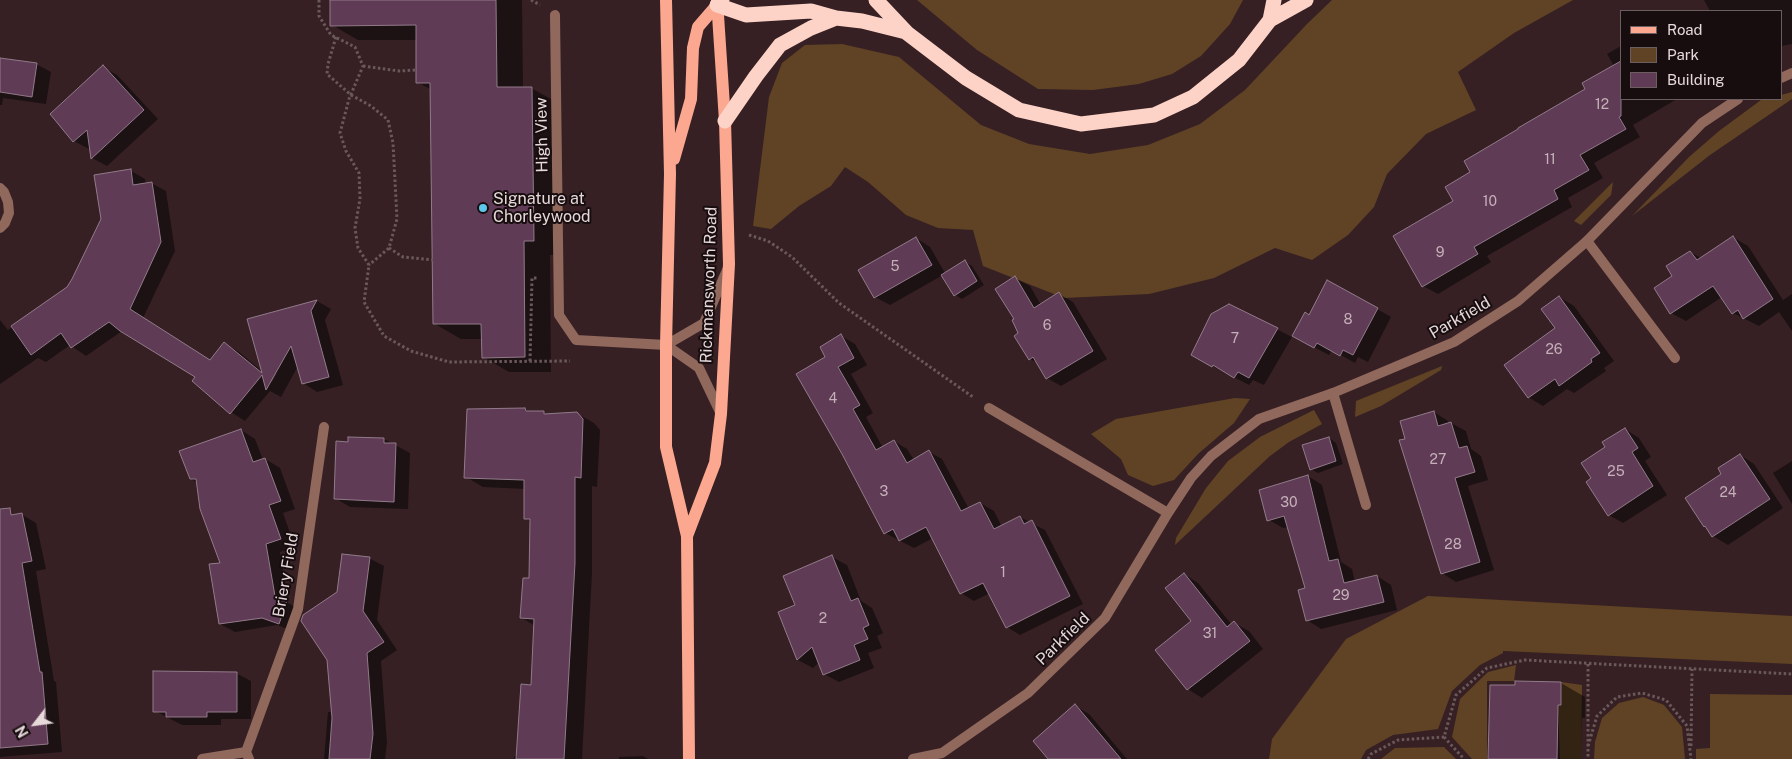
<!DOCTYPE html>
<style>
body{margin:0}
#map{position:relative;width:1792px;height:759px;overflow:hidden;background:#362024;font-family:"Public Sans",sans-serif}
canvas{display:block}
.legend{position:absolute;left:1620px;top:10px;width:162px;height:90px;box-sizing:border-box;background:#170d0f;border:1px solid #6a5e60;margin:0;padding:6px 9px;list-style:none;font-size:15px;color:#e7d8da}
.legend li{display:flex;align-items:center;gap:10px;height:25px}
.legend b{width:25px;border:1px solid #6a5e60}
.north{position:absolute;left:10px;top:699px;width:50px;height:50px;-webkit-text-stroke:4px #170d0f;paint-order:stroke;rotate:240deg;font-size:14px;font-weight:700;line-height:20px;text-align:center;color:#e7d8da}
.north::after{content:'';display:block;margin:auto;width:18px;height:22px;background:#e7d8da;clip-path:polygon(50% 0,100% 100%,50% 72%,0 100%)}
</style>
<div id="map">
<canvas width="1792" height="759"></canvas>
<ul class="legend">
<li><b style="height:6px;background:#fca78f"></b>Road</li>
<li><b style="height:14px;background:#604324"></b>Park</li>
<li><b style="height:14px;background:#603b55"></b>Building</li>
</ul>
<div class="north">N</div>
</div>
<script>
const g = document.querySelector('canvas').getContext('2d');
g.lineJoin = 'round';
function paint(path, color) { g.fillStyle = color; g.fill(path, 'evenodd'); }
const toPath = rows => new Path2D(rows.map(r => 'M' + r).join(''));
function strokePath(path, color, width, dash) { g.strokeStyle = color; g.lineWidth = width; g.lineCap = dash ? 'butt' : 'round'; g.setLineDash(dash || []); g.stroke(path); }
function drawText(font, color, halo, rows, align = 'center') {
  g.font = font + ' "Public Sans",sans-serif'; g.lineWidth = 4; g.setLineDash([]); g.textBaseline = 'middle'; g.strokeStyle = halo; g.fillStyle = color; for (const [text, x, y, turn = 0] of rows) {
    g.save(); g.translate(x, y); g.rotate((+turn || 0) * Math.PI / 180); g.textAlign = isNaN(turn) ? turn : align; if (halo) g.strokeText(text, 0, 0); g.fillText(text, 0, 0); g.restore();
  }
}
paint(toPath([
 [917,0,1243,0,1230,24,1201,56,1172,74,1139,84,1093,90,1038,89,977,50],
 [1332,0,1573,0,1514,33,1458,72,1476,110,1426,134,1387,174,1374,207,1348,235,1312,260,1275,248,1214,278,1149,294,1064,298,983,266,973,230,938,228,906,215,868,182,845,167,831,186,799,206,771,229,753,226,769,97,782,63,805,45,842,44,899,57,981,125,1029,144,1090,154,1148,145,1200,124,1245,90,1307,24],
 [1792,92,1792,99,1710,155,1632,216,1689,157,1719,131,1761,100,1781,99,1781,95],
 [1613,182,1611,195,1581,225,1574,221],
 [1442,366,1441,370,1381,406,1355,417,1356,401],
 [1235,398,1250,399,1234,423,1198,454,1174,480,1153,486,1128,475,1121,459,1091,434,1116,419],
 [1314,410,1322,424,1289,442,1270,456,1175,545,1176,538,1206,488,1228,461,1260,437],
 [1428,596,1792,616,1792,664,1503,651,1503,653,1480,665,1452,691,1438,729,1393,735,1366,750,1361,759,1269,759,1272,739,1346,639],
 [1516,665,1514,681,1487,681,1487,759,1472,759,1452,737,1460,699,1488,672],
 [1561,682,1582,685,1581,759,1560,759,1558,705,1561,705],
 [1710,694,1792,695,1792,759,1696,759,1696,749,1710,748],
 [1643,697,1664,705,1682,727,1685,759,1594,759,1595,742,1602,718,1619,703],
 [1444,747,1456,759,1381,759,1395,748]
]), '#604324');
paint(toPath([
 [331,0,522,0,523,88,531,88,558,103,560,255,550,255,551,372,509,372,483,357,483,339,461,339,435,324,432,90,417,82,417,40,358,40,332,25],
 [1704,0,1792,0,1792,44,1781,46,1781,11,1710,11],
 [1621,46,1621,99,1677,99,1633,125,1640,137,1594,163,1603,178,1568,198,1572,207,1487,256,1491,262,1438,294,1423,286,1455,201,1472,173,1587,90,1614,66,1607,54],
 [0,59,36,64,51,72,46,104,3,98,2,105,0,105],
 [103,67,117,75,158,119,107,166,92,158,91,147,89,149,74,141,51,115],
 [131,171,145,179,146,184,151,183,166,191,175,251,143,318,211,361,225,344,239,352,263,372,249,320,317,301,331,309,325,320,343,385,317,392,303,383,298,366,281,397,270,391,245,421,231,412,197,377,122,331,86,356,70,345,46,362,38,358,0,384,0,320,8,330,68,288],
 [274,373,276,374,272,382,269,382],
 [916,238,930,247,945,273,965,262,972,266,984,285,962,299,955,295,943,275,890,305,875,297],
 [1734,238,1748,246,1783,300,1792,294,1792,331,1779,312,1759,326,1733,313,1722,297,1686,321,1671,313,1674,276,1690,252,1701,258],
 [1015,278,1030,286,1041,305,1059,294,1073,302,1107,359,1061,386,1047,378,1039,364,1030,359,1015,319],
 [1559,297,1574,306,1614,361,1604,368,1606,371,1574,393,1567,389,1543,406,1528,397,1557,328],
 [1229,305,1292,337,1264,385,1253,380,1249,385,1192,355],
 [1377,309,1391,317,1368,362,1358,357,1355,363,1332,350,1329,355,1308,344],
 [841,336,855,344,867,365,851,374,873,413,866,417,883,448,894,441,907,449,914,460,929,452,942,459,969,509,980,503,994,511,1002,527,1020,517,1045,530,1083,604,1020,635,1007,627,990,593,974,601,961,593,933,538,914,548,885,533,827,357],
 [525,409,530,412,544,412,548,415,576,413,594,423,600,430,597,487,592,486,592,573,582,759,587,759,514,759,514,756,517,756,532,686,535,626,522,618,530,580,531,522,526,518,526,489,483,487,466,477],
 [1434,412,1448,421,1449,424,1451,423,1466,431,1471,449,1481,456,1488,480,1468,486,1494,570,1456,582,1442,573,1406,440],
 [1625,429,1639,438,1651,457,1645,461,1667,495,1623,523,1609,515,1607,448],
 [241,430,255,439,263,460,265,459,280,468,295,509,283,513,295,547,280,552,288,603,301,610,293,631,277,625,235,632,220,624,222,564,197,483,191,479],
 [1329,438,1336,443,1343,464,1318,473,1311,469],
 [384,439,410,453,408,509,350,507,335,498,350,443],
 [1740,455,1754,464,1783,508,1728,545,1713,536,1708,529,1705,527,1686,498,1723,474],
 [1792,461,1792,504,1773,473],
 [1308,476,1322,485,1341,562,1352,569,1355,582,1377,576,1391,585,1397,610,1321,629,1307,620,1306,589,1288,527,1283,528,1269,520],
 [21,514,36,523,46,569,36,571,54,681,56,682,62,752,0,757,0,519],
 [832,557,847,565,861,601,872,608,883,633,877,636,882,648,868,653,874,668,839,682,824,674,819,662,813,668,798,660,779,613,797,606],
 [369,558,384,566,377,620,397,650,381,661,387,743,385,759,324,759,328,712,332,712,338,593],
 [1184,574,1198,583,1232,625,1234,623,1249,631,1263,649,1202,698,1188,689,1193,621],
 [236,673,251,681,251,719,221,719,221,725,182,725,155,711],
 [1561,683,1585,697,1585,718,1582,718,1581,759,1490,759],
 [1075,706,1089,714,1127,759,1049,759],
 [643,756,648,759,619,759,619,757]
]), '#0007');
const building = toPath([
 [330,0,496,0,497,87,532,87,534,241,524,241,525,357,482,358,481,324,433,324,430,83,416,83,416,25,330,26,330,0],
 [0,58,37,63,32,97,0,92,0,58],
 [1621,61,1621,116,1619,117,1626,129,1580,155,1589,170,1554,190,1558,199,1474,247,1478,254,1422,287,1393,236,1453,201,1445,187,1470,172,1464,161,1518,129,1518,128,1585,89,1582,83,1621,61],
 [103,65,144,110,91,159,87,130,73,142,50,114,103,65],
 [131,169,133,185,152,182,161,242,130,309,210,360,224,342,262,373,247,319,317,300,311,311,329,377,302,384,291,346,266,390,262,375,230,414,192,381,195,377,120,331,109,322,71,348,61,333,31,355,11,326,67,287,72,279,101,219,94,175,131,169],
 [1733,236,1773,299,1743,319,1738,310,1732,314,1713,286,1670,314,1654,288,1672,276,1666,266,1690,251,1697,260,1733,236],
 [916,237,932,265,874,298,858,270,916,237],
 [965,260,977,281,954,296,941,275,965,260],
 [1015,276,1034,308,1059,292,1093,351,1046,379,1033,357,1029,360,1014,336,1018,333,1012,320,1014,319,995,289,1015,276],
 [1327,280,1378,308,1353,355,1343,350,1340,356,1317,343,1314,348,1292,336,1305,312,1309,315,1327,280],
 [1559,296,1600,353,1591,359,1592,362,1559,386,1555,379,1528,398,1504,365,1555,328,1541,309,1559,296],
 [1229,304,1278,328,1249,378,1238,372,1234,378,1213,365,1212,367,1191,355,1211,314,1229,304],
 [841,334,854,358,838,367,860,405,853,409,876,450,894,440,907,463,929,450,961,511,980,502,994,529,1020,516,1024,524,1032,520,1070,596,1006,628,983,583,960,594,926,527,899,541,893,529,884,534,842,454,796,374,825,357,820,347,841,334],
 [525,408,526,411,544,411,544,414,577,412,583,419,581,478,575,477,575,563,564,759,516,759,521,684,531,685,534,619,520,618,523,578,529,578,530,519,524,519,524,480,464,478,467,409,525,408],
 [1434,411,1438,426,1451,422,1459,448,1467,446,1475,472,1455,478,1480,562,1441,574,1399,440,1405,439,1400,421,1434,411],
 [1625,428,1638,448,1632,452,1653,486,1608,516,1586,482,1591,478,1581,463,1605,447,1602,442,1625,428],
 [241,429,253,462,265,458,281,501,269,505,281,539,266,544,275,596,287,601,279,624,262,618,219,624,209,564,220,563,200,509,196,479,190,479,179,451,241,429],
 [348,437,384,438,384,443,396,443,394,502,334,499,336,441,348,442,348,437],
 [1329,437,1336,461,1310,470,1302,445,1329,437],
 [1740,454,1770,499,1712,537,1705,526,1704,527,1685,498,1721,474,1718,468,1740,454],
 [1308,475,1329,561,1338,559,1344,583,1377,575,1384,602,1306,621,1298,590,1305,588,1284,516,1267,521,1259,490,1308,475],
 [10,508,11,515,22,513,32,561,22,563,40,672,42,672,48,744,0,748,0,509,10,508],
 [342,554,370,557,363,611,384,642,367,653,373,734,370,759,329,759,332,718,327,660,301,621,303,615,337,592,342,554],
 [832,555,851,601,858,598,869,625,863,628,868,639,854,645,860,660,823,675,812,647,797,660,778,612,795,605,783,576,832,555],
 [1184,573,1227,627,1234,621,1250,641,1187,690,1155,650,1191,621,1165,588,1184,573],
 [153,671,237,672,237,712,207,712,207,717,166,717,166,712,153,712,153,671],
 [1515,681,1561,682,1561,705,1558,705,1557,759,1488,759,1490,685,1515,685,1515,681],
 [1075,704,1121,759,1048,759,1033,741,1075,704]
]);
paint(building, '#603b55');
strokePath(building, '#917b8a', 1);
strokePath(toPath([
 [319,0,319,16,331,35,355,47,363,66,349,99,340,133,346,151,359,173,360,199,355,228,358,248,369,265,364,302,384,336,411,351,449,362,570,361],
 [531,0,540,5],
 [336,37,328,64,327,74,351,95,371,106,388,120,393,143,397,219,389,248,369,265],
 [363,66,399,71,416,70],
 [749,235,768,241,792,257,839,303,973,397],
 [389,248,403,257,433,260],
 [530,361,532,278,538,278],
 [1588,664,1588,759],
 [1444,737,1464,759],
 [1588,746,1597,716,1617,697,1642,693,1666,700,1687,726,1691,759],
 [1691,746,1692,669],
 [1368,759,1371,754,1398,740,1444,737,1456,695,1487,668,1525,660,1792,674]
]), '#6b585b', 3, [2.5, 2.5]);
strokePath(toPath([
 [1587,241,1675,358],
 [1333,393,1366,505]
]), '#91685c', 10);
strokePath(toPath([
 [555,15,559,315,576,340,666,345],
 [1781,78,1792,73],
 [0,188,4,192,8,202,9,213,5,223,0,228],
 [666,345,704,323,727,270],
 [666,345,699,368,721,414],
 [989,408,1168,513],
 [202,759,246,752],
 [249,759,246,752,298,609,324,427],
 [913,759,942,753,1028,693,1105,618,1168,513,1191,478,1211,456,1259,419,1333,393,1454,342,1518,301,1587,241,1702,123,1738,99]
]), '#91685c', 10);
strokePath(toPath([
 [666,0,670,174,666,345,666,447,687,536,689,759],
 [674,159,691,99,693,48,698,27,717,5],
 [687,536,715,463,721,414,729,264,725,121,717,0]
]), '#fca78f', 12);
strokePath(toPath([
 [722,0,717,5,746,15,811,11,836,18,862,21,906,32],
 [876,0,907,33,966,78,1019,110,1081,124,1154,115,1193,97,1239,60,1270,20,1306,0],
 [1270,20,1274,0],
 [725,121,756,76,780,45,811,28,836,18]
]), '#fdd3c7', 15);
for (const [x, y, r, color] of [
 [483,208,5,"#5cc7e8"]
]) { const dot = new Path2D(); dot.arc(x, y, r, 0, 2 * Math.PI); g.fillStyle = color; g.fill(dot); strokePath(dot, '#170d0f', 2); }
drawText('14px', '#c5b1b9', null, [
 ["12",1602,105],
 ["11",1550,160],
 ["10",1490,202],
 ["9",1440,253],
 ["5",895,267],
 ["8",1348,320],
 ["6",1047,326],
 ["7",1235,339],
 ["26",1554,350],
 ["4",833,399],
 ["27",1438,460],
 ["25",1616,472],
 ["3",884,492],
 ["24",1728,493],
 ["30",1289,503],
 ["28",1453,545],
 ["1",1003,573],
 ["29",1341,596],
 ["2",823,619],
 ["31",1210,634]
]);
drawText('16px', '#e7d8da', '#170d0f', [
 ["High View",542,135,-91],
 ["Rickmansworth Road",709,285,-88],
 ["Parkfield",1460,318,-30],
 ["Briery Field",286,575,-80],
 ["Parkfield",1063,639,-44]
]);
drawText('16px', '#e7d8da', '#170d0f', [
 ["Signature at",493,199],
 ["Chorleywood",493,217]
], 'left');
</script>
